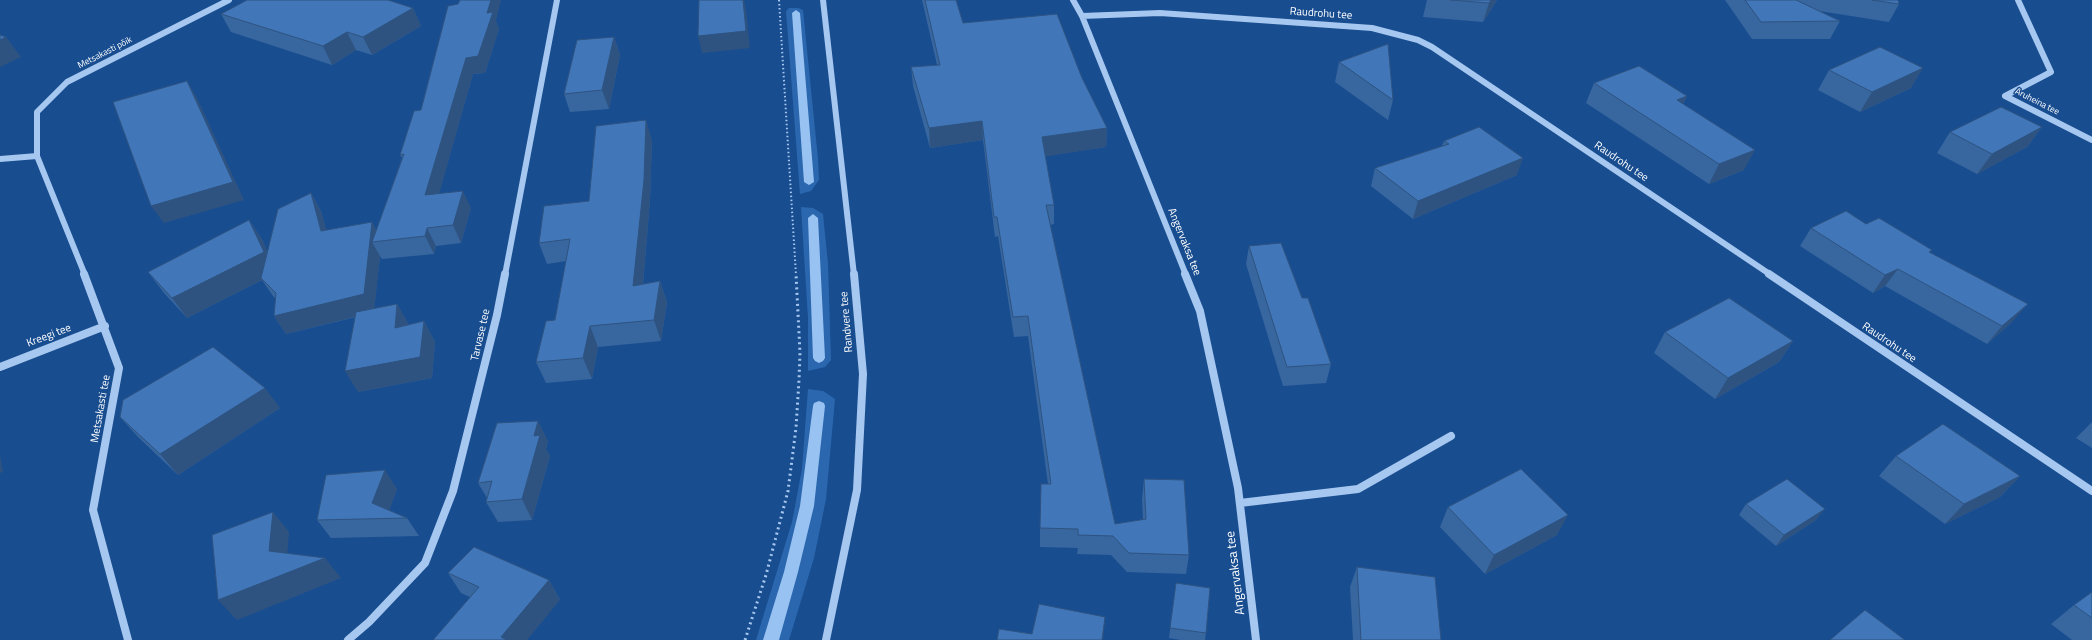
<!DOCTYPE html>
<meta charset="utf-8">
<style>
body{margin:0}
canvas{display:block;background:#184d90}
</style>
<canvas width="2092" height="640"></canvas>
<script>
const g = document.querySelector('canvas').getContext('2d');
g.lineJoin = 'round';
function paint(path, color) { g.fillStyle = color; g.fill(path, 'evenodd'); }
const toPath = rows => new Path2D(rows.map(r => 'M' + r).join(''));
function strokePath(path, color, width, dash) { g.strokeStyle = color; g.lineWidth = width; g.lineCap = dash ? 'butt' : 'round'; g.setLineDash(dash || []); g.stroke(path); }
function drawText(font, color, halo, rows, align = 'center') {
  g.font = font + ' "Titillium Web",sans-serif'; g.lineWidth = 3; g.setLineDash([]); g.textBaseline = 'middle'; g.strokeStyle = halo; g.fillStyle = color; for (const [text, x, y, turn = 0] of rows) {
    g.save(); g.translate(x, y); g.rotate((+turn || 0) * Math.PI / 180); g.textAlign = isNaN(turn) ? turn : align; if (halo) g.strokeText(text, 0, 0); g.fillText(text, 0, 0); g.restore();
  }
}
paint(toPath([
 [789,8,798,8,803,10,818,159,819,180,811,191,800,194,786,11],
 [801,207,813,208,823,214,828,264,831,360,825,367,808,371,808,318],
 [808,389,823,391,835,399,826,499,814,558,789,640,756,640,792,522,802,469]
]), '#2b67ae');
paint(toPath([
 [796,10,800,13,814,182,809,185,804,182,792,13,796,10],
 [813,214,818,218,825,358,823,361,819,363,815,361,813,358,808,218,813,214],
 [819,401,824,403,825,406,814,506,798,572,779,640,763,640,784,572,800,506,813,406,814,403,819,401]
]), '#98c2f2');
strokePath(toPath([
 [779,0,796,275]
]), '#a6c7ef', 2, [1.5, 2.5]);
strokePath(toPath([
 [745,640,766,575,788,491,796,428,799,380,800,353,796,274]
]), '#a6c7ef', 3, [2, 3.5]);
strokePath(toPath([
 [823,0,854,275],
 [1073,0,1082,16,1186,275],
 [2018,0,2051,72,2005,96,2092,140],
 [1082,16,1160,13,1372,28,1418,40,1432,47,1771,275],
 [37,156,37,112,67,82,229,0],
 [0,159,37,156,85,275],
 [505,275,557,0]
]), '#a6c7ef', 6);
strokePath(toPath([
 [84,274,119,368,93,510,128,640],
 [1185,274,1200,311,1238,488,1256,640],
 [1769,274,2092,491],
 [0,367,105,326],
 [1240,503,1358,489,1451,436],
 [348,640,369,622,425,563,453,491,497,315,505,274],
 [826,640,857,490,863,374,854,274]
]), '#a6c7ef', 8);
paint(toPath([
 [922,0,956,0,963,23,1082,78,1107,128,1106,147,1045,156,1054,205,1054,224,1050,225,1115,524,1143,520,1142,499,1144,479,1189,555,1186,574,1127,572,1111,555,1077,554,1078,548,1040,547,1040,528,1048,484,1028,336,1014,337,998,236,995,237,983,140,930,148,913,86,911,67,937,65],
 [1427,0,1497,0,1483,22,1423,17],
 [1725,0,1898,0,1899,4,1889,22,1819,11,1840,21,1830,39,1752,39],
 [413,8,421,26,372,55,356,50,332,65,231,32,221,14],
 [496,21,499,29,485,73,473,74,439,193,471,208,461,243,436,246,434,254,382,259,380,256,374,309,397,304,409,325,424,321,435,342,432,378,358,392,356,317,286,334,274,316,276,299,273,296,262,280,187,318,164,293,148,272,249,220,263,241,267,252,311,193,321,211,326,230,377,230,402,158,400,155,421,110],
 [614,37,620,55,609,109,570,112,564,94],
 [1339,62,1393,100,1388,120,1335,82],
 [1829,70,1911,88,1860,112,1818,90],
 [1594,83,1687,96,1683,104,1744,170,1709,184,1586,103],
 [2042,127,2027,147,1977,174,1937,153,1950,132],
 [652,140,650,200,643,284,660,281,667,302,661,341,598,347,592,379,546,383,536,362,555,320,566,261,547,264,539,243,589,201],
 [1444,141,1517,175,1413,219,1371,186,1375,168,1442,146],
 [1866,224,1930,253,2012,322,1987,344,1885,286,1873,293,1800,246,1811,228],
 [1249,246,1331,364,1326,383,1283,386,1246,264],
 [1665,332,1793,341,1779,362,1715,399,1654,353],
 [280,408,178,475,138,437,120,417],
 [2092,422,2092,448,2076,438],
 [548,441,546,449,550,456,532,520,498,522,486,502,487,498,478,483],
 [1896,456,2020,476,2000,497,1945,524,1879,476],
 [397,489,389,510,407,518,419,536,331,538,317,520],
 [1746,504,1816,520,1776,546,1739,515],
 [1448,507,1557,535,1485,574,1440,527],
 [1357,567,1441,640,1353,640,1350,587],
 [448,573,549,580,560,600,470,597,461,593],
 [1176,583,1206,633,1205,640,1181,640,1169,638],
 [2092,592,2092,640,2072,640,2051,624,2074,605]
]), '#38669e');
paint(toPath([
 [491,0,501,0,496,21,499,29,485,73,473,74,434,212,425,195,466,58,487,13],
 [743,0,744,0,746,10,750,48,702,53,698,36],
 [1491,0,1497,0,1483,22,1489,3],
 [413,8,421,26,372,55,363,37],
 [347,32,356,50,332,65,323,46],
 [6,37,21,57,0,67,0,40],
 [614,37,620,55,609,109,602,90],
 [1923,68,1911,88,1860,112,1872,92],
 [187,81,197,98,244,200,164,223,151,206],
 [1687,96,1677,116,1677,100],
 [646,120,652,140,650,200,641,306,633,286],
 [982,121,983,140,930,148,929,128],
 [2042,127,2027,147,1977,174,1992,154],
 [1107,128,1106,147,1042,157,1042,137],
 [1755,150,1744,170,1709,184,1719,164],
 [1523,158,1517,175,1413,219,1418,201],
 [463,191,471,208,461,243,453,225],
 [311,193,321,211,332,249,321,231],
 [249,220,263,241,277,273,261,278,262,280,187,318,172,298],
 [372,222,382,240,372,242,380,256,374,312,286,334,274,316],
 [427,228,436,246,434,254,425,236],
 [1898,269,1885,286,1873,293,1885,275],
 [660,281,667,302,661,341,654,320],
 [397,304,409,325,395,328],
 [2028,304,2012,322,1987,344,2002,326],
 [424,321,435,342,432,378,358,392,345,371],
 [590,326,598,347,592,379,583,358],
 [1793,341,1779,362,1715,399,1728,378],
 [265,388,280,408,178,475,160,454],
 [538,421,548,441,546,449,550,456,532,520,522,499,534,436],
 [0,455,3,472,0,473],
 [385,470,397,489,386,519,372,503],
 [2020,476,2000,497,1945,524,1964,504],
 [1825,509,1816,520,1776,546,1784,535],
 [273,512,289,532,286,571,269,551],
 [1568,515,1557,535,1485,574,1494,555],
 [325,558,341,578,237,620,218,600],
 [549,580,560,600,527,640,503,640,501,637],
 [1105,617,1103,640,1102,640]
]), '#2e5381');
const building = toPath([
 [247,0,388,0,413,8,363,37,347,32,323,46,221,14,247,0],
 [460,0,491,0,487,13,493,12,478,56,466,58,425,195,463,191,453,225,427,228,425,236,372,242,404,154,400,155,414,111,421,110,448,6,458,4,460,0],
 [699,0,743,0,746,31,698,36,699,0],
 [925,0,956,0,963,23,1057,14,1082,78,1107,128,1042,137,1054,205,1046,205,1115,524,1146,519,1144,479,1184,480,1189,555,1129,553,1113,536,1078,535,1078,529,1040,528,1041,484,1051,484,1028,316,1013,317,997,217,994,217,982,121,929,128,911,67,940,65,925,0],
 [1451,0,1491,0,1489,3,1451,0],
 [1745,0,1796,0,1840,21,1761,22,1745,0],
 [1872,0,1898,0,1899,4,1872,0],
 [0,35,6,37,0,40,0,35],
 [614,37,602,90,564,94,577,40,614,37],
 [1388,44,1393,100,1339,62,1388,44],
 [1880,47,1923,68,1872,92,1829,70,1880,47],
 [1639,66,1687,96,1677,100,1755,150,1719,164,1594,83,1639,66],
 [187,81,233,182,151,206,113,102,187,81],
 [2001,107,2042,127,1992,154,1950,132,2001,107],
 [646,120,644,180,633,286,660,281,654,320,590,326,583,358,536,362,546,321,555,320,570,239,539,243,544,206,589,201,596,126,646,120],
 [1479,127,1523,158,1418,201,1375,168,1449,144,1444,141,1479,127],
 [311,193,321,231,372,222,364,294,274,316,276,293,261,278,278,209,311,193],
 [1846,211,1866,224,1879,218,1932,250,1929,252,2028,304,2002,326,1898,269,1885,275,1811,228,1846,211],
 [249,220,264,252,172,298,148,272,249,220],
 [1281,243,1302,298,1308,298,1331,364,1287,367,1249,246,1281,243],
 [1729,298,1793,341,1728,378,1665,332,1729,298],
 [397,304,395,328,424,321,420,357,345,371,356,312,397,304],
 [213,347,265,388,160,454,120,417,123,400,213,347],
 [538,421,534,436,540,435,522,499,486,502,492,481,478,483,497,423,538,421],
 [1943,424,2020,476,1964,504,1896,456,1943,424],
 [1521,469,1568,515,1494,555,1448,507,1521,469],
 [385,470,372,503,407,518,317,520,326,475,385,470],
 [1787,479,1825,509,1784,535,1746,504,1787,479],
 [273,512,269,551,325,558,218,600,212,535,273,512],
 [474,547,549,580,501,637,507,640,433,640,479,587,448,573,474,547],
 [1357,567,1435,577,1441,640,1361,640,1357,567],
 [1176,583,1210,588,1206,633,1170,628,1176,583],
 [2092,592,2092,618,2074,605,2092,592],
 [1039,604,1105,617,1102,640,997,640,999,629,1032,634,1039,604],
 [1865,610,1905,640,1830,640,1865,610]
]);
paint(building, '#4177b8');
strokePath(building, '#2e5381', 1);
drawText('9px', '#fff', '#184d90', [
 ["Metsakasti põik",105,53,-27],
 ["Aruheina tee",2037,102,27]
]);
drawText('11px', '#fff', '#184d90', [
 ["Raudrohu tee",1321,14,4],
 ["Raudrohu tee",1621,162,34],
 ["Angervaksa tee",1184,242,68],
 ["Randvere tee",847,322,-95],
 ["Tarvase tee",481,335,-77],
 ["Kreegi tee",49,336,-21],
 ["Raudrohu tee",1889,343,34],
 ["Metsakasti tee",101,409,-80]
]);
drawText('13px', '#fff', '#184d90', [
 ["Angervaksa tee",1236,573,-97]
]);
</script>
